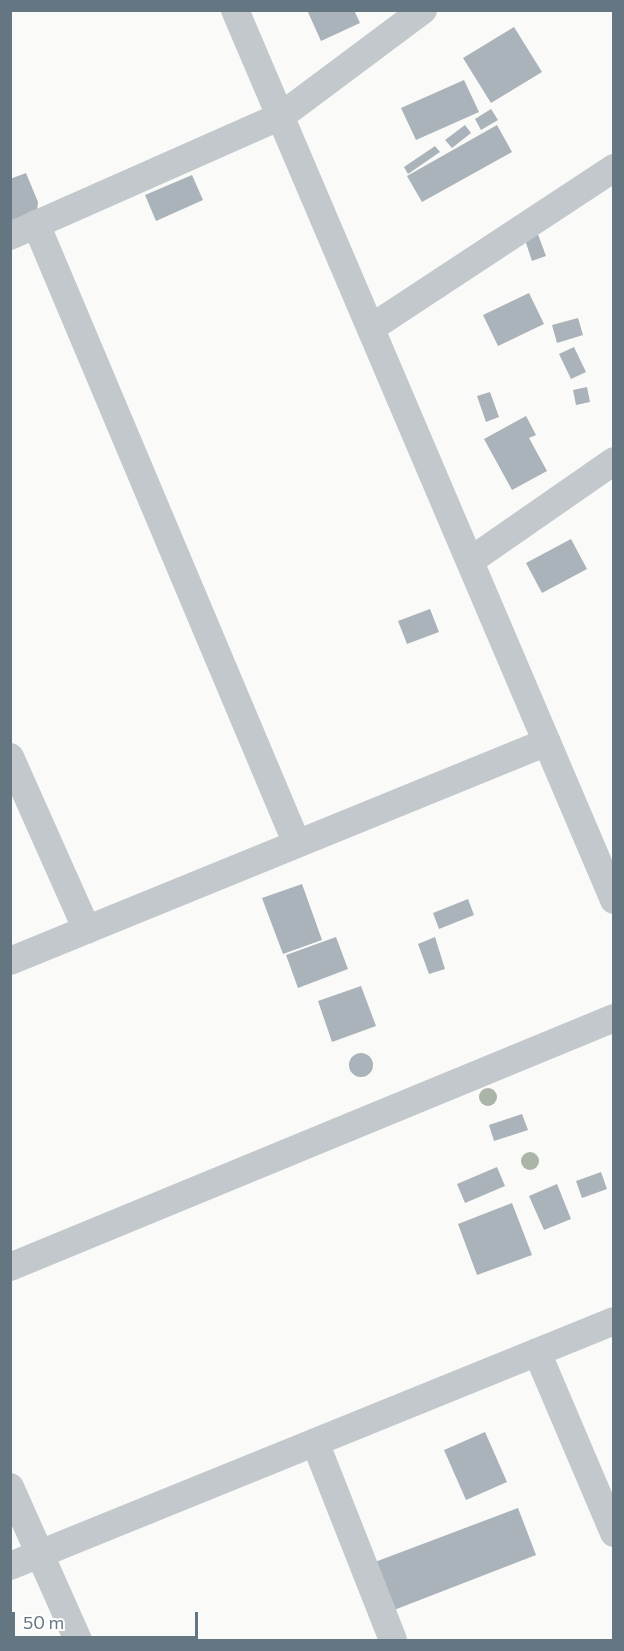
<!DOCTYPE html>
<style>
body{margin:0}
#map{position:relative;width:624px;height:1651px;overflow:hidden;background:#fafaf8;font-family:Commissioner,sans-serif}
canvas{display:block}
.frame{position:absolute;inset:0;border:12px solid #657683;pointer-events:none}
.scale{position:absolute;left:12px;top:1612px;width:186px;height:27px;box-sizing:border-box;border:3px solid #657683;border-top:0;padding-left:8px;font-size:18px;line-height:21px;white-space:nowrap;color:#657683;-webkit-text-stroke:4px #fff;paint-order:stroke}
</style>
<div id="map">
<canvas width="624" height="1651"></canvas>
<div class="frame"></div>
<div class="scale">50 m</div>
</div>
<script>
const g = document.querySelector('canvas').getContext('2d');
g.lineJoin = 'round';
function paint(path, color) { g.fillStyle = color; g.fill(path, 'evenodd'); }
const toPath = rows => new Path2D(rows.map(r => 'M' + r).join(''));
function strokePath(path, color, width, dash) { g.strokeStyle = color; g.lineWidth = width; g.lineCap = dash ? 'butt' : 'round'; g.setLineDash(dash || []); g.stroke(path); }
paint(toPath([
 [307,10,354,10,360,23,321,41],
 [514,27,542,72,491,103,463,58],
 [464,80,479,112,416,140,401,108],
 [491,109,498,120,481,130,475,119],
 [465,125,471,133,452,148,445,140],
 [497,125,512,152,422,202,407,176],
 [435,146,440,152,408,174,404,167],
 [26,173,38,202,36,224,10,220,10,179],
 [192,175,203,200,156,221,145,195],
 [536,229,546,256,532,261,523,234],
 [529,293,544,324,498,346,483,315],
 [578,318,583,335,557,343,552,325],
 [574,347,586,372,571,379,559,354],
 [587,387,590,402,576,405,573,390],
 [490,392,499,417,486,422,477,396],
 [526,416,536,435,529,438,547,471,512,490,484,439],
 [571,539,587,569,542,593,526,563],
 [430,609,439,632,407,644,398,621],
 [302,884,322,940,283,954,262,898],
 [468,899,474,915,439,929,433,913],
 [336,937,348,969,298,988,286,955],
 [435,937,445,969,429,974,418,944],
 [361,986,376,1026,332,1042,318,1001],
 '349 1065a12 12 0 1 1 24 0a12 12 0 1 1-24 0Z',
 [522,1114,528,1130,494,1141,489,1125],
 [497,1167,505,1186,465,1203,457,1184],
 [601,1172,607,1189,582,1198,576,1181],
 [557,1184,571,1219,544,1230,529,1196],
 [512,1203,532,1255,477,1275,458,1224],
 [485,1432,507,1482,466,1500,444,1450],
 [518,1508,536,1555,394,1610,375,1562]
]), '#aab3b9');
strokePath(toPath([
 [235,10,614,900],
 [36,224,297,844],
 [10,236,281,116,423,10],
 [371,328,614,168],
 [470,561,614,461],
 [10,757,87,930],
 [10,961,547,742],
 [10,1267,614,1018],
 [537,1352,614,1533],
 [315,1442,393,1640],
 [10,1487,78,1640],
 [10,1566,614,1321]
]), '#c3c8cc', 28);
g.fillStyle = '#aab4a7';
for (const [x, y] of [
 [488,1097],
 [530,1161]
]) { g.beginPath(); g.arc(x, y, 9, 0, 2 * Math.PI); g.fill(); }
</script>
